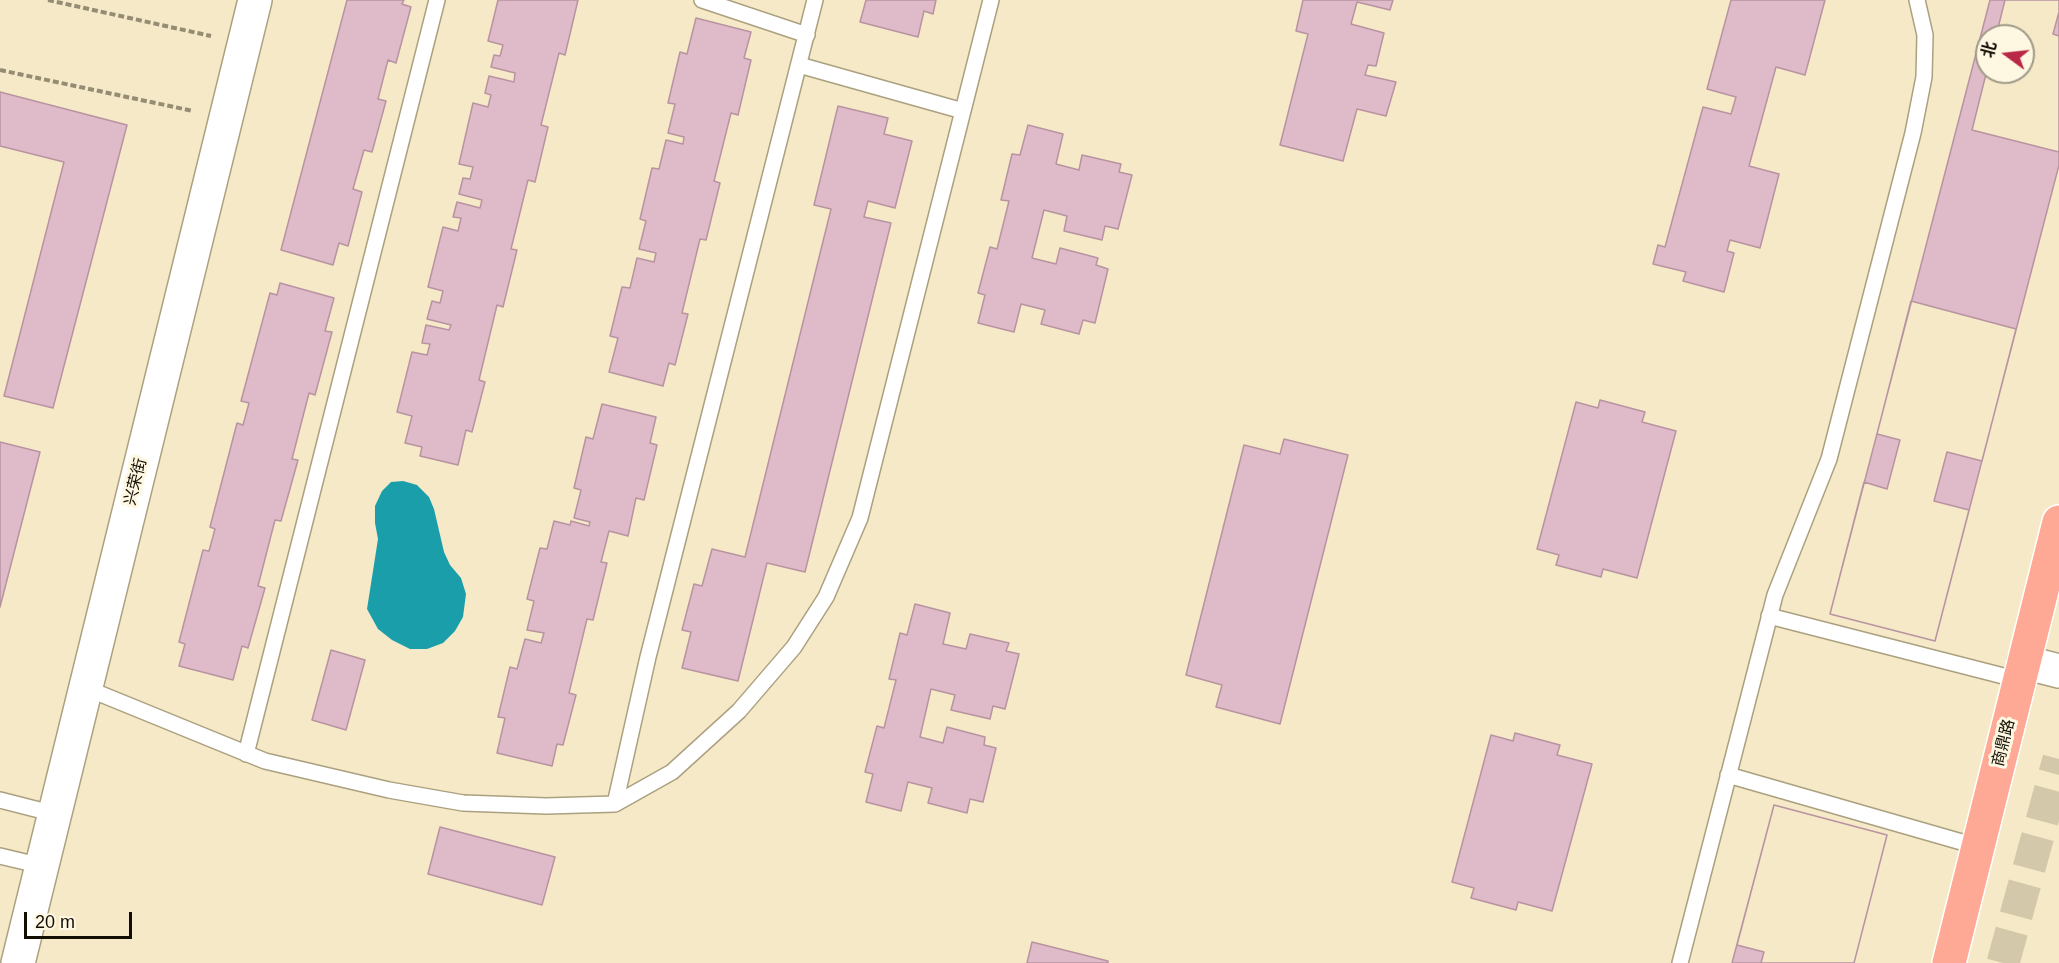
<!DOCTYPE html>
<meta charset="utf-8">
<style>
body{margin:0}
#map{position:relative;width:2059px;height:963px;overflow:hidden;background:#f5e9c7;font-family:Arial,"Noto Sans SC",sans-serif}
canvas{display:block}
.north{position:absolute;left:1975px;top:24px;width:60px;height:60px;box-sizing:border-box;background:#fef7e2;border:2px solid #a09a89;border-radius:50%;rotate:285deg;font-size:16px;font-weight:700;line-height:24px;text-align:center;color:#130e04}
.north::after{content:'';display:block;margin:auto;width:21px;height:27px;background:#b92846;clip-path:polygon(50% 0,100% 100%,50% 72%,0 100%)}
.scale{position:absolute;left:24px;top:912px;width:108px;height:27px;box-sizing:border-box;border:3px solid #130e04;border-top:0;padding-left:8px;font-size:18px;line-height:21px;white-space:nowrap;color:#130e04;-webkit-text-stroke:4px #fef7e2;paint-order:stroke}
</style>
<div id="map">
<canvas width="2059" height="963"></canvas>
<div class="north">北</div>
<div class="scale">20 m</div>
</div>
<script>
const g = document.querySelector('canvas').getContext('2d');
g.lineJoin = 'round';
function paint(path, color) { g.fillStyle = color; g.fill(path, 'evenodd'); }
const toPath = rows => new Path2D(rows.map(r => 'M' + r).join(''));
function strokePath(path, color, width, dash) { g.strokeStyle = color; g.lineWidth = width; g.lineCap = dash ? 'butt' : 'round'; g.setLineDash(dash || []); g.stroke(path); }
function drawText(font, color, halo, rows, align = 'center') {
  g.font = font + ' Arial,"Noto Sans SC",sans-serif'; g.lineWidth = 6; g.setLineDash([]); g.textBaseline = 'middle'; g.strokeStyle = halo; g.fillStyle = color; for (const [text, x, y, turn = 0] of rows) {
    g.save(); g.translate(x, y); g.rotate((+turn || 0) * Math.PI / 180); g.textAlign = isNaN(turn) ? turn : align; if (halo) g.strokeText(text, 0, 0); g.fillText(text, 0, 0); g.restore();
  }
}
paint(toPath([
 [403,481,417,485,429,497,434,509,444,552,450,565,461,578,466,594,463,617,455,631,443,643,427,649,410,649,392,640,378,629,367,609,378,539,375,523,375,506,382,491,391,482]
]), '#1a9faa');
const building = toPath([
 [347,0,404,0,402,4,411,7,396,63,388,60,378,99,386,101,372,152,364,150,353,189,362,192,348,246,339,243,333,265,281,250,347,0],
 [498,0,578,0,565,55,559,53,541,125,548,127,535,182,528,180,511,249,517,250,503,307,497,305,479,380,485,382,472,432,466,430,458,465,420,456,422,447,405,443,412,416,397,412,412,352,427,355,430,344,422,343,426,325,449,330,451,325,427,319,432,301,440,303,443,291,428,287,443,227,458,231,461,218,453,217,457,202,480,208,482,200,459,194,463,178,470,179,473,167,459,164,473,103,488,107,491,95,485,93,489,76,514,82,515,73,491,67,494,55,500,56,503,45,488,41,498,0],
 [866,0,936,0,933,14,924,11,918,37,860,22,866,0],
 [1303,0,1393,0,1390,10,1357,2,1351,24,1384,33,1376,66,1368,65,1365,75,1396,82,1386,116,1357,109,1343,161,1280,145,1308,34,1296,31,1303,0],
 [1731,0,1825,0,1805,75,1776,67,1749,166,1779,174,1760,248,1730,240,1727,251,1734,253,1724,292,1683,281,1686,272,1653,264,1658,245,1665,247,1703,107,1731,114,1736,97,1707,89,1731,0],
 [1990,0,2059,0,2059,165,1935,641,1830,614,1990,0],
 [1987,36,2023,36,2023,72,1987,72,1987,36],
 [2005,0,2059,0,2059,12,2053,34,2059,36,2059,152,1972,130,1987,70,1987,72,2023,72,2023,36,1996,36,2005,0],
 [696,18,751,32,744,58,751,60,738,115,731,113,714,181,720,183,706,240,700,239,682,313,688,314,675,365,669,363,663,386,609,372,618,338,610,336,622,287,630,288,637,258,654,262,656,253,639,249,646,221,640,219,652,168,659,169,666,140,683,144,684,137,668,133,675,104,668,103,680,52,687,54,696,18],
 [0,92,127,125,53,408,4,396,64,162,0,146,0,92],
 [838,106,888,118,884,134,912,141,895,208,868,201,864,217,891,223,805,572,767,563,738,681,682,668,691,632,682,630,694,584,702,586,712,549,745,557,831,209,814,205,838,106],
 [1028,125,1063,134,1056,164,1079,170,1082,155,1121,164,1119,172,1132,175,1118,229,1105,226,1102,240,1064,231,1067,216,1044,210,1032,258,1056,264,1060,248,1098,258,1096,265,1108,269,1095,323,1083,320,1079,334,1041,324,1045,310,1021,304,1014,332,978,323,985,295,978,293,990,247,997,249,1009,201,1001,200,1012,154,1020,155,1028,125],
 [280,283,334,298,325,331,332,332,315,395,309,393,292,459,298,460,281,521,275,520,258,586,265,588,248,648,242,646,233,680,179,666,185,644,179,642,203,550,209,551,215,529,210,527,237,423,243,425,249,403,241,401,270,293,277,295,280,283],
 [1911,301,2016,329,1982,461,1947,452,1934,501,1969,510,1935,641,1830,614,1864,482,1887,489,1900,440,1877,434,1911,301],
 [1600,400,1645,412,1642,422,1676,431,1637,578,1603,569,1601,577,1556,565,1559,555,1537,549,1576,402,1598,408,1600,400],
 [602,404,656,417,650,443,657,445,644,500,636,498,628,536,609,531,601,562,607,563,593,620,587,619,569,693,576,695,563,745,557,744,552,766,497,753,505,718,498,717,510,667,517,669,525,639,541,643,544,633,527,630,534,601,527,599,540,548,547,549,554,521,570,525,571,521,589,526,590,522,574,518,581,490,574,488,586,437,593,439,602,404],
 [1284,439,1348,455,1280,724,1216,707,1222,685,1186,675,1244,445,1280,454,1284,439],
 [0,442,40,452,0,607,0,442],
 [915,604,950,613,943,644,966,649,970,634,1009,643,1006,651,1019,654,1005,709,993,706,990,719,951,710,955,695,931,689,920,737,943,743,947,727,985,737,984,745,996,748,983,802,970,799,967,813,928,803,932,788,908,782,901,811,866,802,873,774,865,772,877,726,884,728,896,680,889,679,900,633,907,635,915,604],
 [331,650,365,660,346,730,312,720,331,650],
 [1515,733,1560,745,1557,755,1592,764,1552,911,1518,902,1516,910,1471,898,1474,888,1452,882,1491,735,1513,741,1515,733],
 [1774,805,1887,835,1854,963,1761,963,1764,952,1737,945,1774,805],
 [1774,805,1887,835,1854,963,1732,963,1774,805],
 [440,827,555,857,542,905,428,874,440,827],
 [1032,942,1108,961,1108,963,1027,963,1032,942]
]);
paint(building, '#dfbac8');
strokePath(building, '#b893a1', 1.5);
strokePath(toPath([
 [2003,963,2059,759]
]), '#d3c8aa', 33, [33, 16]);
const service = toPath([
 [702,0,807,35],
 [799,65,963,111],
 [1769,616,2019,680],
 [86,688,265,761,389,790,463,803,546,806,615,804,672,772,739,711,794,647,826,597,860,518,991,0],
 [246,754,437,0],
 [1728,775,1979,847],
 [0,800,55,814],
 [615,804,648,657,815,0],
 [0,856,42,866],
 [1680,963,1775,595,1829,459,1913,133,1924,77,1925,35,1917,0]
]);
const tertiary = toPath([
 [2024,662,2059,671],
 [18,963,255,0]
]);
const primary = toPath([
 [1949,963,2059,522]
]);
strokePath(service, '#aba07f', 18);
strokePath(tertiary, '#aba07f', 36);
strokePath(primary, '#fff', 36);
strokePath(toPath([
 [48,0,211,36],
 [0,70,193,111]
]), '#958c74', 4, [6, 3]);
strokePath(service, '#fff', 15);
strokePath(tertiary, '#fff', 33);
strokePath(primary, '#fda996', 33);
drawText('16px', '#130e04', '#fef7e2', [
 ["兴荣街",136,482,-76],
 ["商鼎路",2004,743,-76]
]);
</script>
